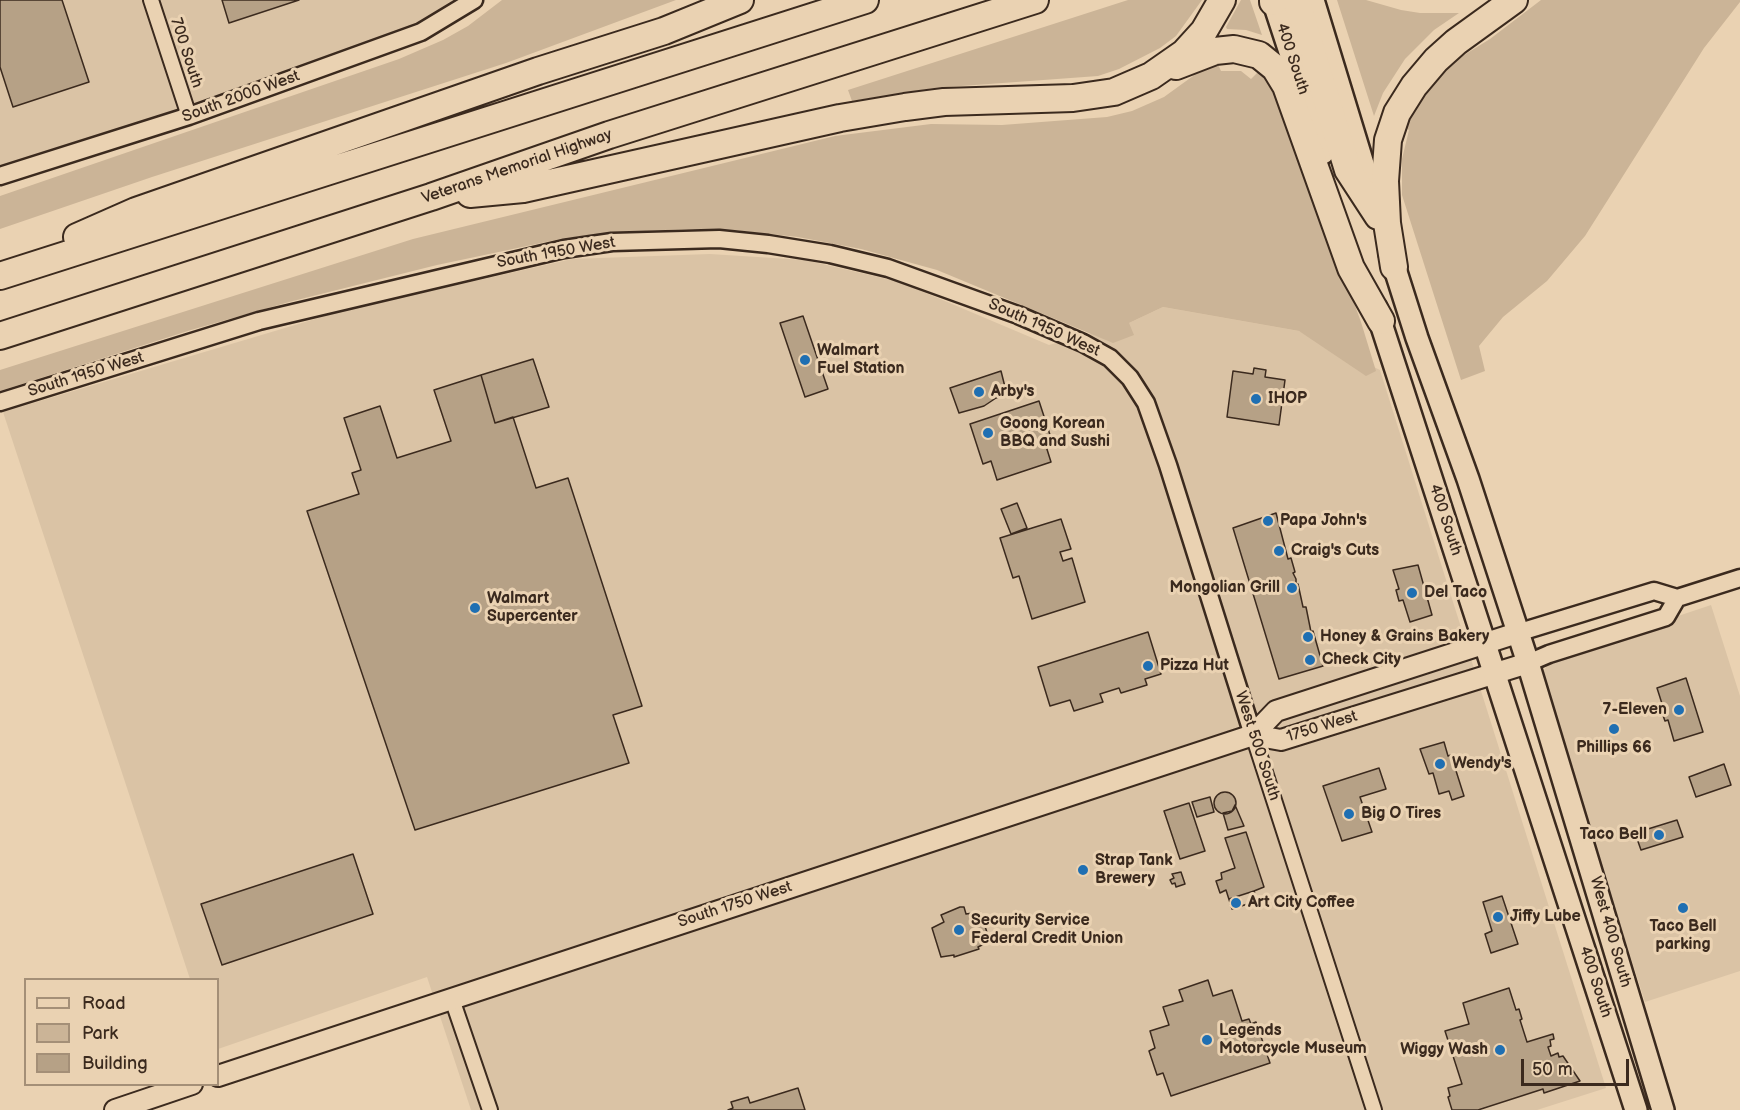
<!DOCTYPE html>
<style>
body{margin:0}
#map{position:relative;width:1740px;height:1110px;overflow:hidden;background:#ead2b2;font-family:"Balsamiq Sans",sans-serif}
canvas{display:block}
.legend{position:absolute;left:24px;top:978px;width:195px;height:108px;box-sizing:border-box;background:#ead2b2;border:2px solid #a48f77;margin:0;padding:8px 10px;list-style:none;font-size:18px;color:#3b2a1e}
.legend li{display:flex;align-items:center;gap:12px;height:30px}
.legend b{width:30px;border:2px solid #a48f77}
.scale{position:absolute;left:1521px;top:1059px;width:108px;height:27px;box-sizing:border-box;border:3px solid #3b2a1e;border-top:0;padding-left:8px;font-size:18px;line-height:21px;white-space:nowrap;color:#3b2a1e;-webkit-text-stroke:4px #ead2b2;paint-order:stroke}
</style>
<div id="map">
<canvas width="1740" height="1110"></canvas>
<ul class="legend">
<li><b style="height:8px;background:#ead2b2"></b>Road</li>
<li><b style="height:16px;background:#cbb497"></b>Park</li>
<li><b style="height:16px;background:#b6a186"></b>Building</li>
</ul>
<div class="scale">50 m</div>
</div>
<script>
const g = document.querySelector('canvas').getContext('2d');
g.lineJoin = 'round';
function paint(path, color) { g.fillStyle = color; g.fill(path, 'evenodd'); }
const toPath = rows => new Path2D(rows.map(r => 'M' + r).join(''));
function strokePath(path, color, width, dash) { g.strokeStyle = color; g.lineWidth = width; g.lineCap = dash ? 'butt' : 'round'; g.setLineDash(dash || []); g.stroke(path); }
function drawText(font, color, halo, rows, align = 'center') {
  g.font = font + ' "Balsamiq Sans",sans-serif'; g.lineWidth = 6; g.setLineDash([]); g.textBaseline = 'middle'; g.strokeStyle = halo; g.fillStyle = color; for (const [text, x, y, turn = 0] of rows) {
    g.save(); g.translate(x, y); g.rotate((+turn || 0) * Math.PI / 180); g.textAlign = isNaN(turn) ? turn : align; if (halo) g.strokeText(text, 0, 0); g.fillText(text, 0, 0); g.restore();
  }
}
paint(toPath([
 [0,0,474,0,421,32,0,175],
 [710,254,805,260,900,282,1049,345,1129,323,1163,307,1299,331,1380,370,1606,1088,1537,1110,471,1110,427,977,218,1049,218,980,190,979,3,412,342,311,572,259],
 [1711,605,1740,696,1740,971,1645,1002,1542,681,1543,672,1552,658]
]), '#dac3a5');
paint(toPath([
 [502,0,676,0,506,63,152,177,0,229,0,196,399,59,443,40,468,26],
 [1128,0,1202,0,1176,36,1160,48,1119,69,1098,76,934,88,852,101,848,90],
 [1241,0,1250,0,1262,35,1246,30,1227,29,1226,27],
 [1337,0,1366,0,1401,10,1420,13,1459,13,1434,30,1405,59,1383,93,1374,116],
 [1541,0,1740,0,1740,2,1704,48,1585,236,1547,281,1503,317,1479,346,1485,371,1461,380,1402,195,1402,159,1409,130,1404,127,1411,110,1435,73,1490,39],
 [1214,56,1221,71,1241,71,1251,79,1260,70,1269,80,1297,147,1361,322,1376,371,1366,376,1299,331,1163,307,1129,323,1134,335,1113,343,937,270,861,249,798,237,733,230,682,229,610,233,565,238,437,265,289,302,191,330,0,391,0,370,413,239,835,136,931,124,1002,125,1107,117,1132,111,1164,97,1193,76,1204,61]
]), '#cbb497');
const building = toPath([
 [0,0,62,0,89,82,13,107,0,67,0,0],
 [222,0,299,0,229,23,222,0],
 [803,316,828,389,805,397,780,323,803,316],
 [533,359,549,407,495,423,481,375,533,359],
 [1254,368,1266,370,1265,377,1285,380,1279,425,1227,417,1233,371,1253,374,1254,368],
 [1001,371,1007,395,996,398,984,406,959,413,950,388,1001,371],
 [481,375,495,423,513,417,536,488,568,478,642,706,613,715,629,763,415,830,307,511,359,494,352,473,361,470,344,418,380,406,397,458,451,441,434,390,481,375],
 [1039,401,1052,441,1045,443,1051,462,997,480,991,461,983,464,970,424,1039,401],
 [1017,503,1027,528,1011,534,1001,509,1017,503],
 [1276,513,1288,559,1291,558,1295,572,1293,573,1296,579,1296,585,1298,584,1303,607,1306,607,1311,632,1313,631,1323,666,1279,679,1233,528,1276,513],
 [1061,519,1071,549,1060,552,1063,561,1072,558,1085,602,1032,619,1019,576,1013,578,1000,538,1061,519],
 [1418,565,1432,615,1410,622,1403,600,1399,601,1396,590,1399,589,1393,570,1418,565],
 [1148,632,1161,674,1145,679,1147,685,1121,693,1119,688,1100,694,1103,702,1074,711,1070,700,1050,706,1038,667,1148,632],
 [1686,678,1703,732,1674,741,1668,720,1665,721,1661,710,1664,710,1657,688,1686,678],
 [1444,742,1448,756,1451,755,1464,796,1452,800,1449,791,1439,794,1433,773,1429,774,1420,749,1444,742],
 [1724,764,1731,785,1696,797,1689,777,1724,764],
 [1379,768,1386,789,1360,797,1372,832,1342,841,1323,786,1379,768],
 '1214 803a11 11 0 1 1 22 0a11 11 0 1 1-22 0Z',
 [1210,797,1214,812,1197,817,1192,802,1210,797],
 [1189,803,1205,851,1180,859,1164,811,1189,803],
 [1235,805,1244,826,1228,830,1223,813,1232,811,1235,805],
 [1677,820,1683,837,1641,850,1635,833,1677,820],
 [1246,832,1264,887,1254,891,1257,901,1232,909,1226,890,1220,893,1216,881,1222,879,1221,873,1235,868,1225,838,1246,832],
 [353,854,373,914,222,965,201,904,353,854],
 [1181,872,1185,884,1176,887,1175,883,1172,884,1170,880,1174,878,1172,874,1181,872],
 [1254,891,1257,901,1232,909,1229,899,1254,891],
 [1502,896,1518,944,1491,953,1485,934,1492,931,1483,902,1502,896],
 [960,907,964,907,966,914,980,912,990,941,978,947,979,949,954,957,954,955,941,957,932,928,944,922,941,915,960,907],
 [1208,980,1213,996,1232,990,1242,1021,1249,1019,1251,1024,1256,1022,1270,1063,1171,1096,1163,1073,1157,1075,1149,1051,1155,1048,1150,1031,1169,1025,1163,1007,1183,1001,1179,990,1208,980],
 [1509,988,1516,1010,1519,1009,1522,1019,1520,1020,1527,1042,1553,1034,1554,1039,1550,1040,1551,1046,1548,1047,1551,1056,1558,1053,1559,1057,1563,1056,1580,1081,1544,1093,1543,1089,1478,1110,1452,1110,1448,1097,1450,1096,1448,1088,1462,1084,1445,1031,1469,1024,1463,1003,1509,988],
 [798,1088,805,1110,728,1110,733,1108,731,1102,748,1097,750,1103,798,1088]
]);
paint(building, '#b6a186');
strokePath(building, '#3b2a1e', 1.5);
const minor = toPath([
 [151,0,189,116],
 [1253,735,1374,1110],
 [452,999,490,1110]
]);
const tertiary = toPath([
 [0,176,189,116,421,32,474,0],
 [0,402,259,321,564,249,612,242,719,239,768,244,830,254,888,268,1018,315,1083,343,1110,358,1130,378,1146,403,1168,465,1253,735],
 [1517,633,1654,591,1677,598,1740,578],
 [1528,663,1549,654,1666,617,1677,598]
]);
const secondary = toPath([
 [1253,735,1276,711,1517,633],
 [218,1076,1253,735,1281,740,1528,663],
 [115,1110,192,1084]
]);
const primary = toPath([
 [1273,0,1323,153],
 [1313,0,1374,200],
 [1390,253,1417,338,1468,479,1528,663,1663,1110],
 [1376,308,1636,1110]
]);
const motorway = toPath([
 [1273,0,1273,2],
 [1296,0,1348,170,1378,216],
 [1176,66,1215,51,1234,49,1259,55,1275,68,1286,86,1351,268,1381,321],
 [470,194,523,189,840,118,905,107,944,102,1073,98,1114,92,1151,76,1184,53,1204,31,1222,0],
 [77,237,136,211,538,71,664,31,740,0],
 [1394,267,1387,223,1385,181,1388,140,1397,113,1414,86,1436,60,1456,42,1514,0],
 [0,276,865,0],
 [0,336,431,197,609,135,1035,0]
]);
strokePath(minor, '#3b2a1e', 18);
strokePath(tertiary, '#3b2a1e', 21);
strokePath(secondary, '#3b2a1e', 24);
strokePath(primary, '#3b2a1e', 26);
strokePath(motorway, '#3b2a1e', 30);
strokePath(minor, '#ead2b2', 14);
strokePath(tertiary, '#ead2b2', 16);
strokePath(secondary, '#ead2b2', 20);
strokePath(primary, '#ead2b2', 21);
strokePath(motorway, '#ead2b2', 26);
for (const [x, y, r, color] of [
 [805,360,6,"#1f6fb2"],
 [979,392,6,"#1f6fb2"],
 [1256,399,6,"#1f6fb2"],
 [988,433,6,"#1f6fb2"],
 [1268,521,6,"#1f6fb2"],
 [1279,551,6,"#1f6fb2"],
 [1292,588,6,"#1f6fb2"],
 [1412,593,6,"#1f6fb2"],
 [475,608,6,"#1f6fb2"],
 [1308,637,6,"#1f6fb2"],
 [1310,660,6,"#1f6fb2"],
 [1148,666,6,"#1f6fb2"],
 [1679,710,6,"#1f6fb2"],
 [1614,729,6,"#1f6fb2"],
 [1440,764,6,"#1f6fb2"],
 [1349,814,6,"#1f6fb2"],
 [1659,835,6,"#1f6fb2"],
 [1083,870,6,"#1f6fb2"],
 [1236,903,6,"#1f6fb2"],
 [1683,908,6,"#1f6fb2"],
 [1498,917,6,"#1f6fb2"],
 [959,930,6,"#1f6fb2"],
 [1207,1040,6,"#1f6fb2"],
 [1500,1050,6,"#1f6fb2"]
]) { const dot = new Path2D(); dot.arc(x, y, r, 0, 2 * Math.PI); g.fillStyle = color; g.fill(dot); strokePath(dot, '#ead2b2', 2); }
drawText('16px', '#3b2a1e', '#ead2b2', [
 ["700 South",186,53,72],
 ["400 South",1292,59,72],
 ["South 2000 West",241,97,-20],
 ["Veterans Memorial Highway",517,167,-19],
 ["South 1950 West",556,253,-10],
 ["South 1950 West",1044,328,24],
 ["South 1950 West",86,375,-17],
 ["400 South",1445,520,72],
 ["1750 West",1322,727,-17],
 ["West 500 South",1257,746,72],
 ["South 1750 West",735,905,-18],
 ["West 400 South",1610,932,74],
 ["400 South",1595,982,72]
]);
drawText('bold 16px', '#3b2a1e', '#ead2b2', [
 ["Walmart",817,351],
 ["Fuel Station",817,369],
 ["Arby's",991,392],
 ["IHOP",1268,399],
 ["Goong Korean",1000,424],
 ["BBQ and Sushi",1000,442],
 ["Papa John's",1280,521],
 ["Craig's Cuts",1291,551],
 ["Mongolian Grill",1280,588,"right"],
 ["Del Taco",1424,593],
 ["Walmart",487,599],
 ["Supercenter",487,617],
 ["Honey & Grains Bakery",1320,637],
 ["Check City",1322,660],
 ["Pizza Hut",1160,666],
 ["7-Eleven",1667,710,"right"],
 ["Phillips 66",1614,748,"center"],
 ["Wendy's",1452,764],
 ["Big O Tires",1361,814],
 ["Taco Bell",1647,835,"right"],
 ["Strap Tank",1095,861],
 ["Brewery",1095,879],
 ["Art City Coffee",1248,903],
 ["Jiffy Lube",1510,917],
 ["Security Service",971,921],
 ["Federal Credit Union",971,939],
 ["Taco Bell",1683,927,"center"],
 ["parking",1683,945,"center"],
 ["Legends",1219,1031],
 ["Motorcycle Museum",1219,1049],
 ["Wiggy Wash",1488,1050,"right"]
], 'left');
</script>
